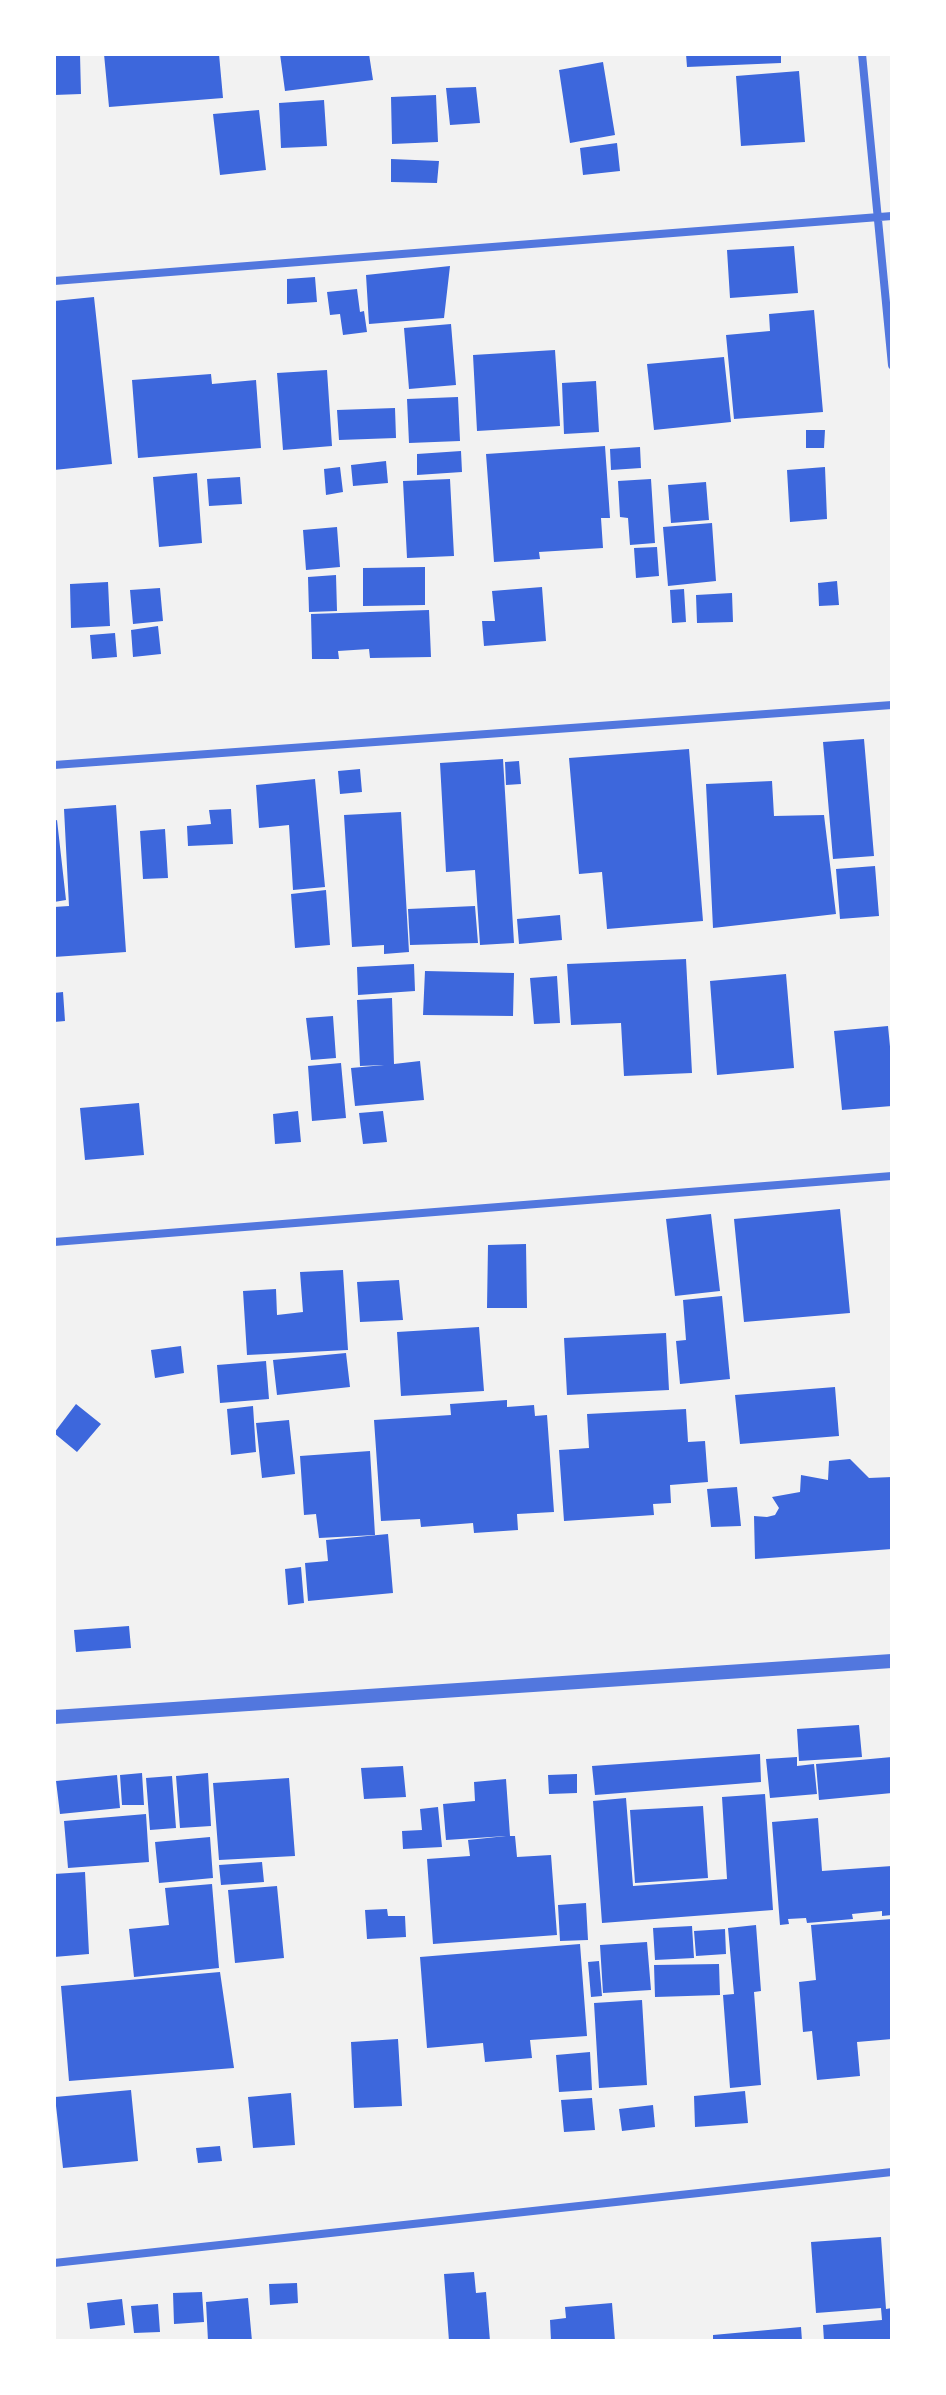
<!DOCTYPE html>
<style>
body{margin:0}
#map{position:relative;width:946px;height:2395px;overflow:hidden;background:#f2f2f2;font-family:"Playfair Display",serif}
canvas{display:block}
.frame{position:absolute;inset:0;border:56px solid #fff;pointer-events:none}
</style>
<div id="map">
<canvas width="946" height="2395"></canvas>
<div class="frame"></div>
</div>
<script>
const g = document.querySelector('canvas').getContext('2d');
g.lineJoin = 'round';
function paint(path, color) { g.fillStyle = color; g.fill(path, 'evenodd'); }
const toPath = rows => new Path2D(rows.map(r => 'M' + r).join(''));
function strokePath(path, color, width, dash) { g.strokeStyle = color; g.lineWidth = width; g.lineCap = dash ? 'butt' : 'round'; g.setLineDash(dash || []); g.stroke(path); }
paint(toPath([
 [54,54,80,54,81,94,54,95],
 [104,54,219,54,223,98,109,107],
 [280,54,369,54,373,80,285,91],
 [686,54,781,54,781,63,687,67],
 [603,62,615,135,570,143,559,70],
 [799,71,805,142,741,146,736,76],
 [476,87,480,123,450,125,446,88],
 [436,95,438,142,392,144,391,97],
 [324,100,327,146,281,148,279,103],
 [259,110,266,170,220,175,213,114],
 [617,143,620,171,583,175,580,148],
 [391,159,439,161,437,183,391,182],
 [794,246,798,293,730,298,727,250],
 [450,266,444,318,369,324,366,275],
 [315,277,317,302,287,304,287,279],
 [357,289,360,312,364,311,367,332,343,335,340,314,330,315,327,292],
 [94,297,112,464,54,470,54,301],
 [814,310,823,412,734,419,726,335,770,331,769,314],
 [451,324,456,385,409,389,404,328],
 [555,350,560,426,477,431,473,355],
 [724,357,731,422,654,430,647,364],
 [327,370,332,446,283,450,277,373],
 [211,374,212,384,256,380,261,448,138,458,132,380],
 [596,381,599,432,564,434,562,383],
 [458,397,460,441,409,443,407,399],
 [395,408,396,438,339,440,337,410],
 [806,430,825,430,824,448,806,448],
 [605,446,610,518,601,518,603,548,539,552,540,559,494,562,486,454],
 [640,447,641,468,611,470,610,449],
 [461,451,462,472,417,475,417,454],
 [386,461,388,483,353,486,351,465],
 [340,467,343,492,326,495,324,469],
 [825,467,827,519,790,522,787,470],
 [197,473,202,543,159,547,153,477],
 [240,477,242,504,209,506,207,479],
 [450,479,454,556,407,558,403,481],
 [651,479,655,543,630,545,628,518,620,517,618,481],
 [706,482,709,520,671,523,668,485],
 [712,523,716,581,668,586,663,527],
 [337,527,340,567,306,570,303,530],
 [657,547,659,576,636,578,634,548],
 [425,567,425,605,363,606,363,568],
 [336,575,337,611,309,612,308,577],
 [837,581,839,605,819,606,818,583],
 [108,582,110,626,71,628,70,584],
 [542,587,546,641,484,646,482,621,495,621,492,591],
 [160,588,163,621,133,624,130,590],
 [684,589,686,622,672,623,670,590],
 [732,593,733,622,697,623,696,595],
 [429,610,431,657,370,658,369,649,338,651,339,659,312,659,311,614],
 [158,626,161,654,133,657,131,630],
 [115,633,117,657,92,659,90,635],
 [864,739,874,856,833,859,823,742],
 [689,749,703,921,607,929,602,872,579,874,569,758],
 [503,759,514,943,480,945,475,870,446,872,440,763],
 [519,761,521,784,506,785,505,762],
 [360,769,362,792,340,794,338,771],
 [315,779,325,887,293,890,289,825,259,828,256,785],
 [772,781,774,816,824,815,836,914,713,928,706,784],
 [116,805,126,952,54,957,54,907,69,906,64,809],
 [231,809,233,844,188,846,187,826,211,824,209,810],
 [401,812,409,952,384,954,384,945,352,947,344,815],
 [57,820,66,900,54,902,54,821],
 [165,829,168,878,143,879,140,831],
 [875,866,879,916,840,919,836,869],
 [326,890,330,945,295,948,291,894],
 [475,906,478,943,410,945,408,909],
 [560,915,562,940,519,944,517,919],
 [686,959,692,1073,624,1076,621,1023,571,1025,567,964],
 [414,964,415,991,358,995,357,967],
 [425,971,514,973,513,1016,423,1015],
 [786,974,794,1068,717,1075,710,981],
 [557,976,560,1023,534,1024,530,978],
 [63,992,65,1021,54,1022,54,993],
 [392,998,394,1064,420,1061,424,1100,355,1106,351,1068,384,1065,360,1066,357,1000],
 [333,1016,336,1058,311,1060,306,1018],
 [888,1026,892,1067,892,1106,842,1110,834,1031],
 [341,1063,346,1118,312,1121,308,1066],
 [139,1103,144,1155,85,1160,80,1108],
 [298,1111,301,1142,275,1144,273,1114],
 [383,1111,387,1142,363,1144,359,1113],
 [840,1209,850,1313,744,1322,734,1219],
 [711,1214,720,1291,675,1296,666,1219],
 [526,1244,527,1308,487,1308,488,1245],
 [343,1270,348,1350,247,1355,243,1291,276,1289,277,1315,303,1312,300,1272],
 [399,1280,403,1320,360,1322,357,1282],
 [722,1296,730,1379,680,1384,676,1341,686,1340,683,1300],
 [479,1327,484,1391,401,1396,397,1332],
 [666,1333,669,1390,567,1395,564,1338],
 [181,1346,184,1373,155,1378,151,1350],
 [346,1353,350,1387,277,1395,273,1360],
 [266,1361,269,1399,220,1403,217,1365],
 [835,1387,839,1436,740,1444,735,1395],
 [507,1400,507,1407,534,1405,535,1416,547,1415,554,1512,517,1514,518,1530,474,1533,473,1523,421,1527,420,1519,381,1521,374,1420,451,1415,450,1404],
 [76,1404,101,1424,77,1452,54,1433],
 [253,1406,256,1452,231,1455,227,1409],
 [686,1409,688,1442,705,1441,708,1482,670,1485,671,1503,653,1504,654,1515,564,1521,559,1450,589,1448,587,1414],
 [289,1420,295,1474,262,1478,256,1423],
 [370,1451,375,1535,319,1538,316,1514,304,1515,300,1456],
 [850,1459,869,1478,892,1477,892,1549,755,1559,754,1516,767,1517,775,1515,779,1508,772,1497,800,1492,801,1475,828,1480,829,1461],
 [737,1487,741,1526,711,1527,707,1489],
 [388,1534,393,1593,308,1601,305,1563,328,1561,326,1540],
 [301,1567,304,1603,288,1605,285,1569],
 [129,1626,131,1648,76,1652,74,1630],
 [859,1725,862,1757,799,1761,797,1729],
 [760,1754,761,1782,595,1795,592,1766],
 [797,1757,797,1766,814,1764,817,1794,770,1798,766,1759],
 [892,1757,892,1793,819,1800,816,1764],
 [403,1766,406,1797,364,1799,361,1768],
 [142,1773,144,1805,122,1805,120,1775],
 [208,1773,211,1826,180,1828,176,1776],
 [577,1774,577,1793,549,1794,548,1775],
 [117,1775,120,1808,60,1814,56,1781],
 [172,1776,176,1828,150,1830,146,1778],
 [289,1778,295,1856,219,1860,213,1783],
 [506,1779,510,1836,515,1836,517,1857,551,1855,557,1935,433,1944,427,1859,470,1856,468,1840,506,1836,446,1840,443,1804,475,1801,474,1782],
 [765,1794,773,1910,602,1923,593,1801,626,1798,633,1886,727,1879,722,1797],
 [703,1806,708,1878,635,1883,630,1810],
 [438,1807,442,1847,403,1849,402,1831,422,1830,420,1809],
 [146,1814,149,1862,68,1868,64,1821],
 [818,1818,822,1871,892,1866,892,1915,882,1916,882,1911,852,1914,853,1919,807,1923,806,1918,788,1919,789,1924,780,1925,772,1822],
 [210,1837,213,1878,159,1883,155,1842],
 [262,1862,264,1882,221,1885,219,1865],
 [85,1872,89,1954,54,1957,54,1874],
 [212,1884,219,1968,134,1977,129,1929,169,1925,165,1888],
 [277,1886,284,1958,235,1963,228,1890],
 [586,1903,588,1940,560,1941,558,1905],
 [387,1909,388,1916,405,1916,406,1937,367,1939,365,1910],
 [892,1919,892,2039,857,2042,860,2076,817,2080,812,2031,803,2032,799,1982,816,1980,811,1925],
 [756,1925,761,1991,754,1992,761,2085,730,2088,723,1995,734,1994,728,1928],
 [692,1926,694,1958,655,1960,653,1928],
 [725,1929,726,1954,696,1956,694,1931],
 [647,1942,651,1990,603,1993,600,1945],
 [580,1944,587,2036,530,2040,532,2058,485,2062,483,2043,427,2048,420,1957],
 [599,1961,602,1996,591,1997,588,1962],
 [719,1964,720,1995,655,1997,654,1965],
 [220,1972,234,2068,69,2081,61,1986],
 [642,2000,647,2085,599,2088,594,2003],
 [398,2039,402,2106,354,2108,351,2042],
 [590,2052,592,2090,559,2092,556,2055],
 [131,2090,138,2161,63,2168,55,2097],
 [745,2091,748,2123,695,2127,694,2096],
 [291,2093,295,2145,253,2148,248,2097],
 [592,2098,595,2130,564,2132,561,2100],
 [653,2105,655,2127,622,2131,619,2109],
 [220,2146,222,2161,198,2163,196,2148],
 [881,2237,886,2309,892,2308,892,2341,824,2341,823,2325,882,2320,881,2308,816,2313,811,2242],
 [474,2272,476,2293,486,2292,490,2341,449,2341,444,2274],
 [297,2283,298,2303,270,2305,269,2284],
 [202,2292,204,2322,174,2324,173,2293],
 [248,2298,252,2341,208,2341,206,2302],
 [122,2299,125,2325,90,2329,87,2303],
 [612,2303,615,2341,551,2341,550,2320,566,2318,565,2307],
 [158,2304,160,2332,134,2333,131,2306],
 [801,2327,802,2341,713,2341,713,2335]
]), '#3d67dc');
strokePath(toPath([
 [862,54,892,365],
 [54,281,892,216],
 [54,765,892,705],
 [54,1242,892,1176],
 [54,2263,892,2172]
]), '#5277de', 8);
strokePath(toPath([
 [54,1717,892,1661]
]), '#5277de', 14);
</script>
